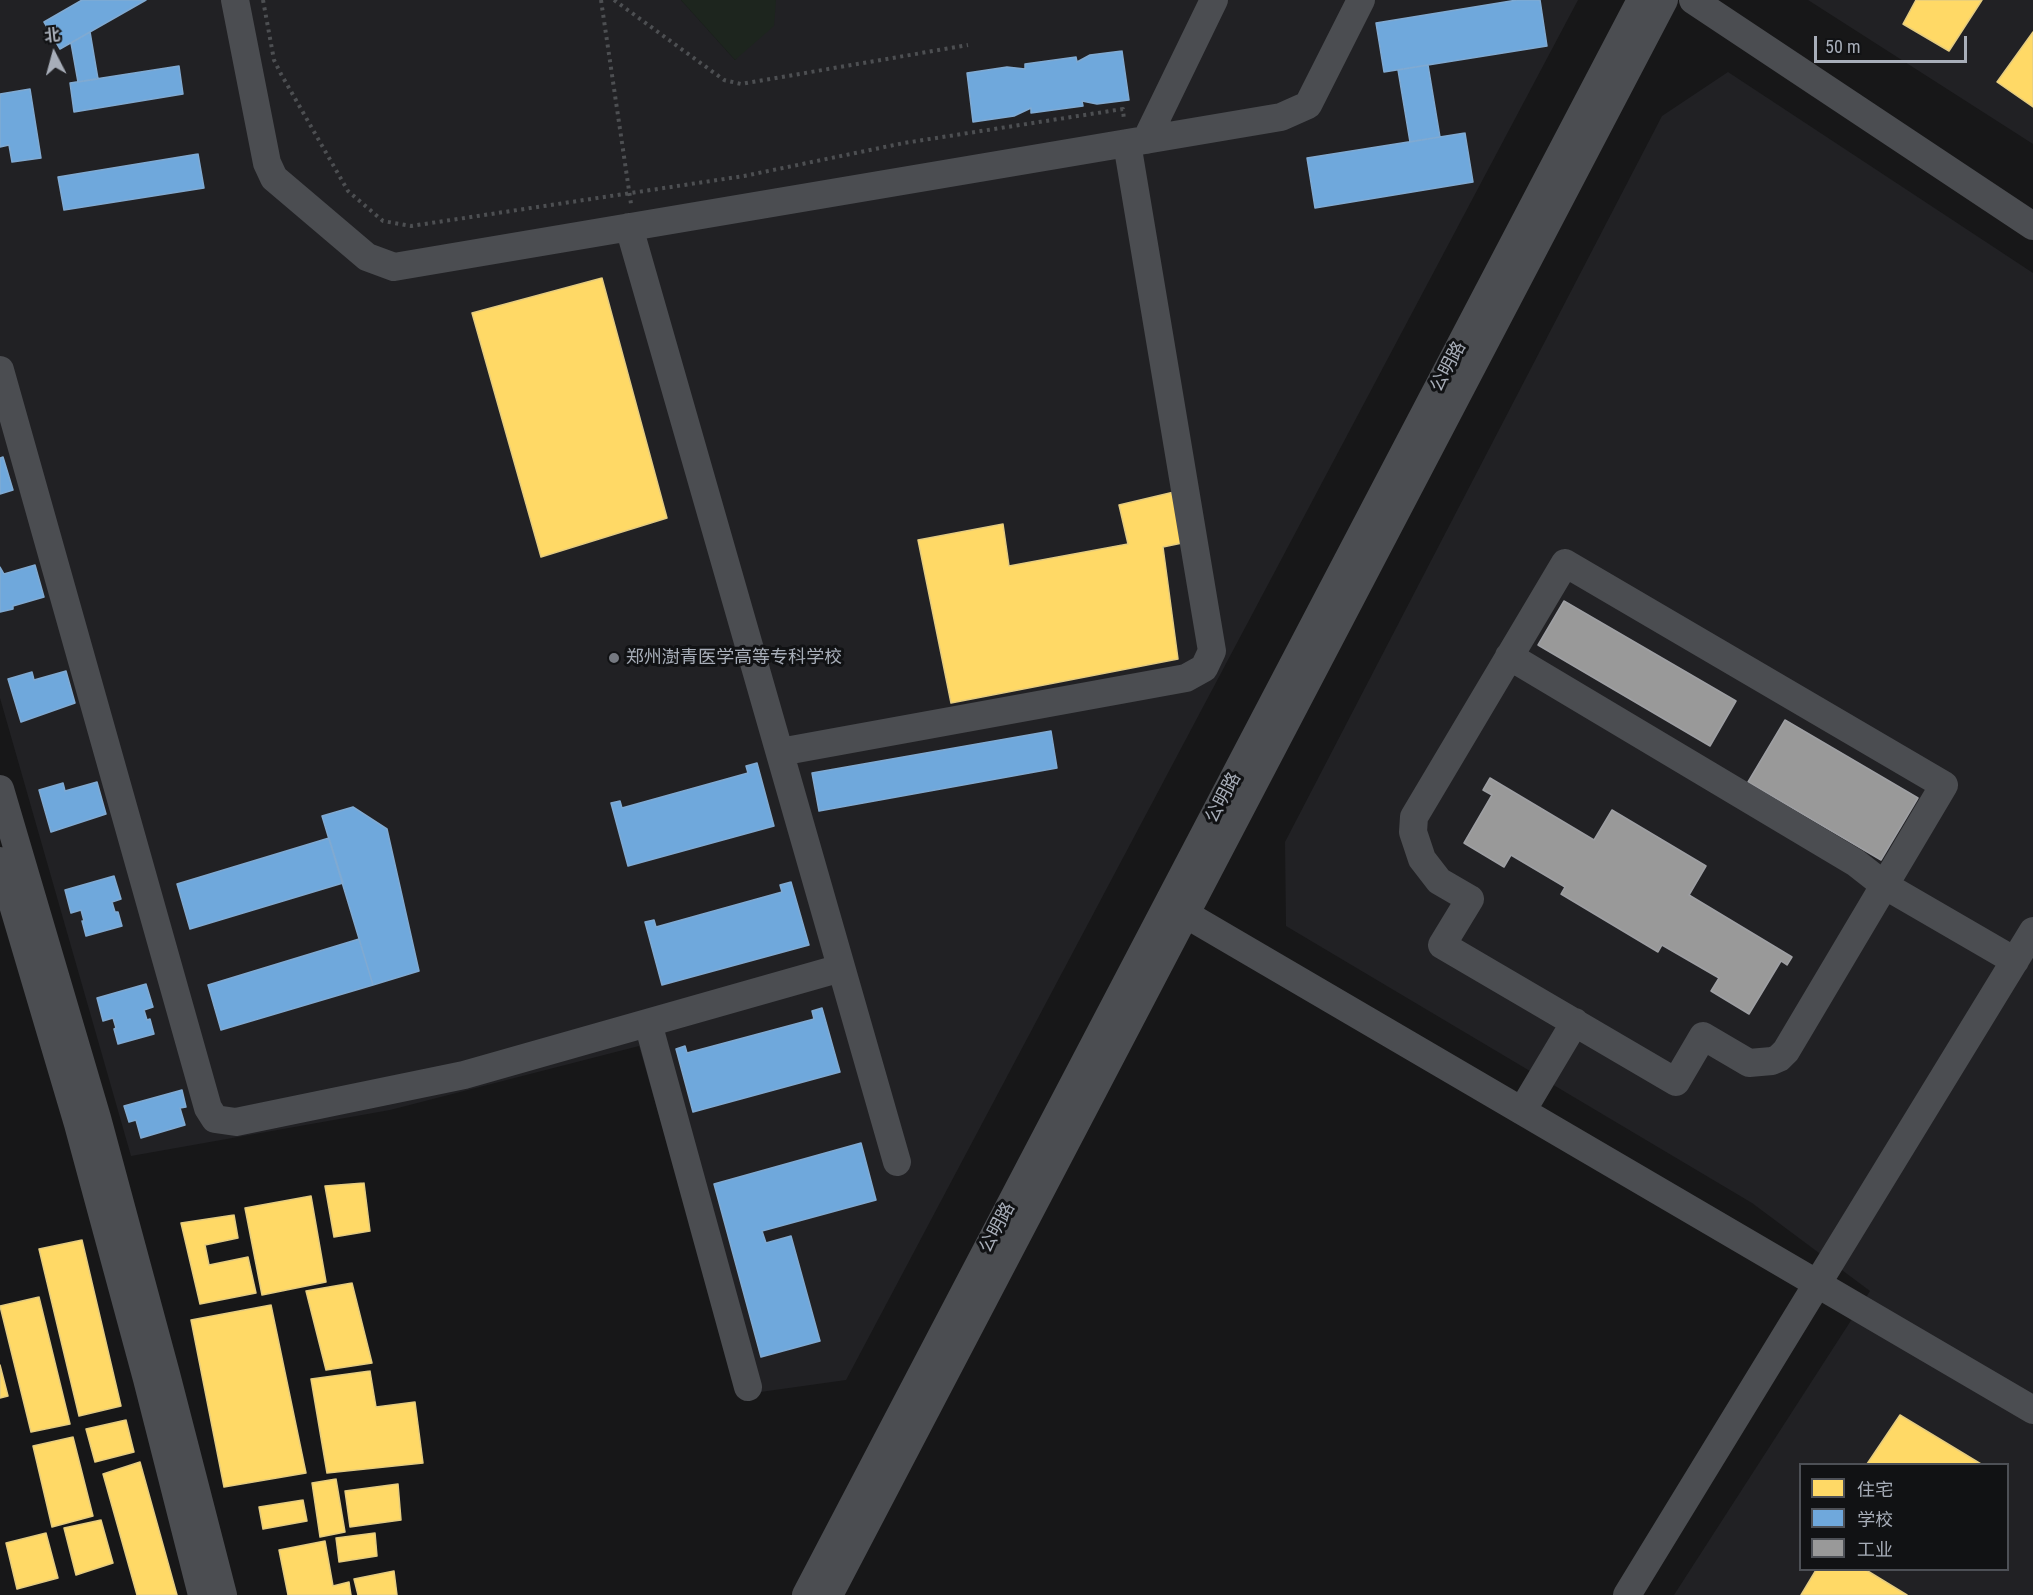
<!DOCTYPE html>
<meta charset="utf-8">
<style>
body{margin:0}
#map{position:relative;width:2033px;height:1595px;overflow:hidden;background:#171718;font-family:"Roboto Condensed","Noto Sans SC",sans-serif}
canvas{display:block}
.legend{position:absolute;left:1799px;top:1463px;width:210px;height:108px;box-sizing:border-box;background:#111214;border:2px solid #4d5056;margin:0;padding:8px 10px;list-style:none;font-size:18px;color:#a8aeb9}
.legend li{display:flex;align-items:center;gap:12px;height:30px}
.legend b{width:30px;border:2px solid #4d5056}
.north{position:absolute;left:24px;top:24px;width:60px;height:60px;-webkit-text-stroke:4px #111214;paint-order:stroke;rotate:354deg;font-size:16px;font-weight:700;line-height:24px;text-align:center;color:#a8aeb9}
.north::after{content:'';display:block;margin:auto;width:21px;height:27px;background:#a8aeb9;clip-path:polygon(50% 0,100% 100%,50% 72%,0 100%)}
.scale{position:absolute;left:1814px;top:36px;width:153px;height:27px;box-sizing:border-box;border:3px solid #a8aeb9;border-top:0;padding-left:8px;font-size:18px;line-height:21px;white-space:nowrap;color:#a8aeb9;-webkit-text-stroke:4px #111214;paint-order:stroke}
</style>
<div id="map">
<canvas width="2033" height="1595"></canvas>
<ul class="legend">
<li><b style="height:16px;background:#ffd966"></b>住宅</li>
<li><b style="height:16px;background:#6fa8dc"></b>学校</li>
<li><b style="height:16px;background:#999"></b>工业</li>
</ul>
<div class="north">北</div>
<div class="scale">50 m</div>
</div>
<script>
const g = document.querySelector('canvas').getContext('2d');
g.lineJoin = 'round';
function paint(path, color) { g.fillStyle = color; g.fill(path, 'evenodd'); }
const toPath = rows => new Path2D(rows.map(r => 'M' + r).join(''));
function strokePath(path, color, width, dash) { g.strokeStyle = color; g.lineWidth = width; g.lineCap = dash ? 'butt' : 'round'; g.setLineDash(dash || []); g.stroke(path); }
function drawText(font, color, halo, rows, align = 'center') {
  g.font = font + ' "Roboto Condensed","Noto Sans SC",sans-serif'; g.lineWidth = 6; g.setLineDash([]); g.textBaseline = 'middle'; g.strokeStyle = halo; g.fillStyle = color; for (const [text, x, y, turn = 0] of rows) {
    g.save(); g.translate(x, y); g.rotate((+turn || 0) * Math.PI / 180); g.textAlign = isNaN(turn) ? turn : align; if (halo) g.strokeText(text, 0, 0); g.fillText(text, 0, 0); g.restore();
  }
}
paint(toPath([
 [0,0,681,0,735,60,776,0,1578,0,846,1380,739,1395,639,1046,390,1110,131,1156,0,698],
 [1808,0,2033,0,2033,144],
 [1728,72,2033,273,2033,1595,1674,1595,1870,1291,1752,1203,1286,926,1285,842,1662,116],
 [1800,1464,2008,1464,2008,1570,1800,1570]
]), '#212124');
paint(toPath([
 [681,0,776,0,774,26,735,60]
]), '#1d251e');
const homes = toPath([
 [1916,0,1982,0,1949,51,1903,24,1916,0],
 [2033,32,2033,107,1997,82,2033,32],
 [602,278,667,518,541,557,472,313,602,278],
 [1174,492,1187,542,1163,547,1178,659,951,703,918,540,1003,524,1009,566,1128,544,1119,505,1174,492],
 [364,1183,370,1231,334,1237,325,1186,364,1183],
 [311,1196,326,1282,262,1295,245,1208,311,1196],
 [234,1215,238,1238,205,1245,209,1265,248,1257,256,1293,200,1304,181,1223,234,1215],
 [82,1240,121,1406,79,1416,39,1249,82,1240],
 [352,1283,372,1363,326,1370,306,1291,352,1283],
 [39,1297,70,1424,31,1432,0,1306,39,1297],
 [271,1305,306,1473,224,1487,191,1320,271,1305],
 [0,1365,8,1396,0,1398,0,1365],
 [370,1371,376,1407,415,1402,423,1463,327,1473,311,1379,370,1371],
 [1900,1415,1981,1464,1867,1464,1900,1415],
 [126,1420,134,1452,95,1462,86,1429,126,1420],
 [73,1437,93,1516,52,1527,33,1446,73,1437],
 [140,1462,177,1595,137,1595,103,1474,140,1462],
 [336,1479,345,1532,320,1537,312,1483,336,1479],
 [398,1484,401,1520,350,1527,345,1491,398,1484],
 [303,1500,307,1521,263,1529,259,1507,303,1500],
 [101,1520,113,1563,76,1575,64,1528,101,1520],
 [46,1533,58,1578,17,1589,6,1543,46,1533],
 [375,1533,377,1556,339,1562,336,1538,375,1533],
 [325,1541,333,1586,349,1582,351,1595,288,1595,279,1550,325,1541],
 [1816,1570,1866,1570,1907,1595,1801,1595,1816,1570],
 [394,1571,397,1595,358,1595,354,1579,394,1571]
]);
paint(homes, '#ffd966');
strokePath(homes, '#e5cc7f', 1.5);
const schools = toPath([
 [82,0,146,0,60,49,44,22,82,0],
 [1517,0,1540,0,1547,46,1384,72,1376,23,1517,0],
 [90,32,98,79,78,82,71,43,90,32],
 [1122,51,1129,100,1097,104,1082,101,1083,106,1031,113,1031,108,1014,116,973,122,967,73,1007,67,1025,69,1025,64,1076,57,1077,62,1090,55,1122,51],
 [1428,65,1440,137,1410,142,1398,70,1428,65],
 [179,66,183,94,74,112,70,83,179,66],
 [30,89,41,158,12,162,9,145,0,147,0,94,30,89],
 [1465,133,1473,182,1315,208,1307,158,1465,133],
 [198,154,204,188,64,210,58,177,198,154],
 [3,457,13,490,0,494,0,458,3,457],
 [35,565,44,597,13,606,13,609,0,612,0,567,4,574,35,565],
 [66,671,75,703,21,722,8,679,32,672,34,680,66,671],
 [1051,731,1057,768,819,811,812,773,1051,731],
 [757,763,774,826,628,866,611,803,620,801,622,808,748,773,746,766,757,763],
 [97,782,106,814,51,832,39,790,63,783,65,791,97,782],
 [353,807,387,829,419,971,373,985,322,816,353,807],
 [329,838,343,883,190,929,177,884,329,838],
 [114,876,121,899,112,902,115,912,118,912,122,926,86,936,82,921,84,921,81,910,71,913,65,890,114,876],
 [791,882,809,945,662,985,645,922,654,920,656,927,782,892,780,885,791,882],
 [359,939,373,985,221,1030,208,985,359,939],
 [146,984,153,1007,144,1010,147,1020,150,1019,154,1034,118,1044,114,1029,116,1028,113,1018,103,1021,97,998,146,984],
 [822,1008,840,1072,693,1112,676,1049,685,1046,687,1053,814,1019,812,1011,822,1008],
 [182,1090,186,1107,180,1108,185,1125,141,1138,136,1120,129,1122,124,1106,182,1090],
 [861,1143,876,1200,762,1231,766,1243,791,1236,820,1341,761,1357,714,1184,861,1143]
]);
paint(schools, '#6fa8dc');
strokePath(schools, '#80aad2', 1.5);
const industry = toPath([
 [1564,601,1736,701,1710,746,1538,645,1564,601],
 [1785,720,1918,798,1881,860,1748,782,1785,720],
 [1490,778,1594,840,1612,810,1706,866,1689,895,1792,957,1787,965,1781,961,1749,1014,1711,991,1719,978,1662,945,1658,952,1561,894,1565,887,1511,855,1504,867,1464,843,1492,795,1483,790,1490,778]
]);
paint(industry, '#999');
strokePath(industry, '#9e9fa3', 1.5);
strokePath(toPath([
 [263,0,274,60,281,74,348,191,383,221,411,226,744,176,904,143,1123,109,1124,121],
 [601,0,631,204],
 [614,0,724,80,741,84,968,45]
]), '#4d4f52', 4, [3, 4.5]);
strokePath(toPath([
 [235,0,267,163,274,178,367,257,394,267,1281,117,1308,105,1361,0],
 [1693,0,2033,226],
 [1146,140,1214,0],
 [629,227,897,1162],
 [0,370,208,1108,215,1119,236,1122,464,1075,841,968],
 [1565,563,1944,785,1786,1051,1779,1058,1772,1061,1749,1063,1703,1036,1676,1082,1442,945,1470,899,1439,881,1422,859,1413,832,1414,817,1565,563],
 [1509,656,1856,863,1884,885,2015,961],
 [780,752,1186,678,1204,668,1212,651,1127,143],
 [0,789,97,1118,166,1374,223,1595],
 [0,861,78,1124,147,1379,202,1595],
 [1170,905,2033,1410],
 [648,1023,748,1387],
 [1522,1111,1575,1022],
 [806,1595,1641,0],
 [829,1595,1664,0],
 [1627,1595,2033,931]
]), '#4b4d51', 28);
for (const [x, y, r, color] of [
 [614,658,6,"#757981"]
]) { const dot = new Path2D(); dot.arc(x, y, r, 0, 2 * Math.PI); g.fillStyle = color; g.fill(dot); strokePath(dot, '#111214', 2); }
drawText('18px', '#a8aeb9', '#111214', [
 ["公明路",1449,367,-62],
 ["公明路",1224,798,-62],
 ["公明路",998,1228,-62]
]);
drawText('18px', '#a8aeb9', '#111214', [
 ["郑州澍青医学高等专科学校",626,658]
], 'left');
</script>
